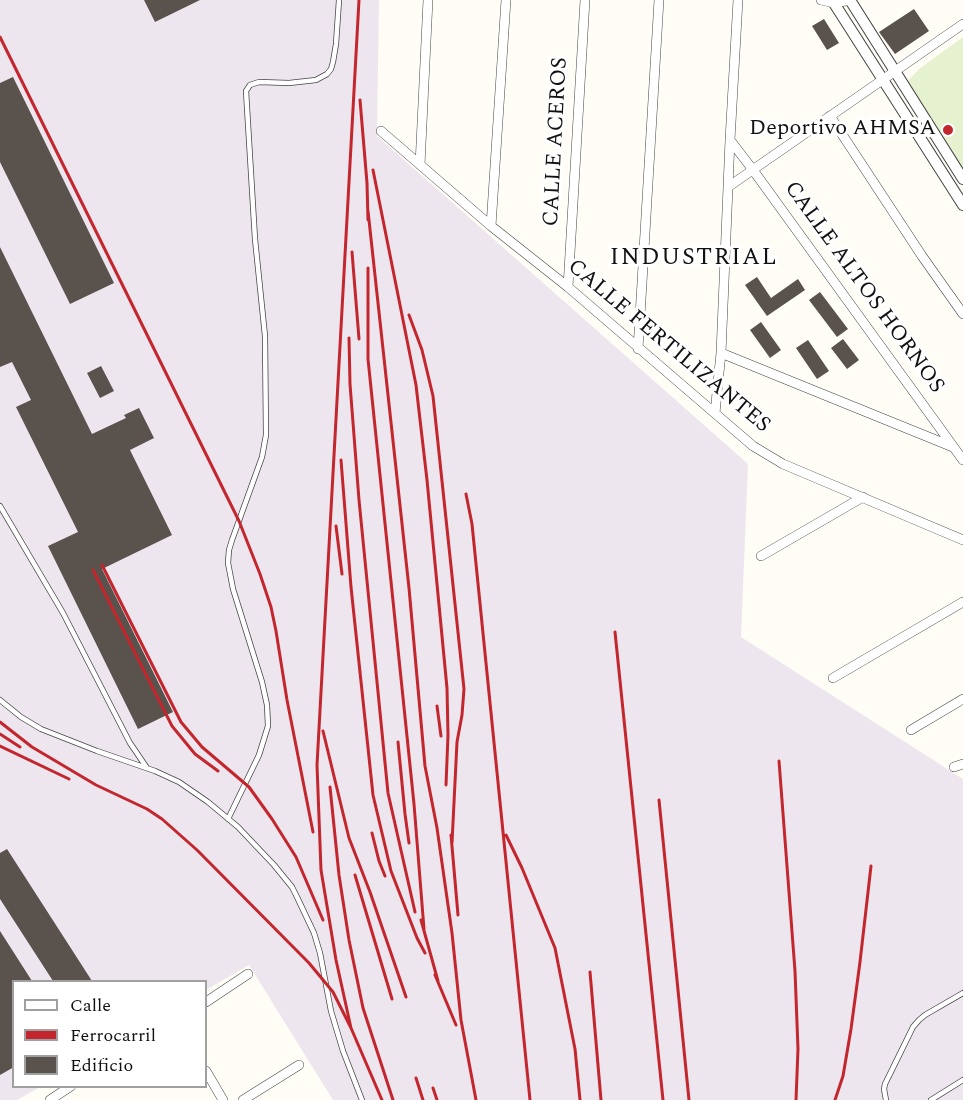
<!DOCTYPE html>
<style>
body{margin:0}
#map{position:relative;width:963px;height:1100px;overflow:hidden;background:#fffdf5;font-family:Spectral,serif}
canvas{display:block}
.legend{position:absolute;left:12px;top:980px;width:195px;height:108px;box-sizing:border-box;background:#fff;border:2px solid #a0a0a0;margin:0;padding:8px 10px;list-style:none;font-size:18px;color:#111}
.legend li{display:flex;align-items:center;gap:12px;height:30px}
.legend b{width:30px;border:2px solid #a0a0a0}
</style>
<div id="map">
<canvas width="963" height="1100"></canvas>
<ul class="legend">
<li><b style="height:8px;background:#fff"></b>Calle</li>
<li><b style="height:8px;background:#c4262e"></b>Ferrocarril</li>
<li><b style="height:16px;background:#5a524d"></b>Edificio</li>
</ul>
</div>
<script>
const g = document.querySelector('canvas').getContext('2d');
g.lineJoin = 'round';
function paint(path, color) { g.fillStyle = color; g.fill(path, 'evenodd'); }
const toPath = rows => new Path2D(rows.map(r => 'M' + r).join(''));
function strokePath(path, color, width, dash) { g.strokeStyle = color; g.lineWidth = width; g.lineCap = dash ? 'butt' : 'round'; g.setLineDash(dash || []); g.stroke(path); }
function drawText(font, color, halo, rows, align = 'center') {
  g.font = font + ' Spectral,serif'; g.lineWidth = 6; g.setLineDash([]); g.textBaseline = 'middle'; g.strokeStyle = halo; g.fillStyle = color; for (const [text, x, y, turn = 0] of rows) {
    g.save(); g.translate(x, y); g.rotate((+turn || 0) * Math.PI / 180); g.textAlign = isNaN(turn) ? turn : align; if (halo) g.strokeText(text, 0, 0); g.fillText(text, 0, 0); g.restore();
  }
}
paint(toPath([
 [0,0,379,0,377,136,748,464,741,637,963,779,963,1100,333,1100,249,965,206,990,206,982,14,982,14,1086,40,1087,17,1100,0,1100]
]), '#eee6ef');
paint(toPath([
 [963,37,963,177,905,84,919,69]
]), '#e6f2cf');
paint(toPath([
 [144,0,200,0,155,22],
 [914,9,929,31,895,54,879,32],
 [824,19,839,43,827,50,812,26],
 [13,77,114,283,70,304,0,162,0,83],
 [0,247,92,434,126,418,124,415,139,408,154,438,130,450,172,535,102,569,173,712,138,729,48,546,78,532,16,407,31,400,12,362,0,367],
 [757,277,771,298,798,279,805,290,767,316,745,285],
 [820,292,848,329,837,337,809,300],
 [761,322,781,350,770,358,750,330],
 [843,339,859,360,847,369,831,348],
 [808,340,829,371,817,379,796,348],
 [101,366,114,391,100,398,87,373],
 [7,849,92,981,53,981,0,899,0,853],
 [0,931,32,981,14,981,14,1067,0,1075]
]), '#5a524d');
const service = toPath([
 [0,506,63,613,130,743,147,768],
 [0,700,21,717,41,729,97,751,155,771,179,782,208,802,238,827,274,865,292,887,297,897,314,933,320,953,331,1011,343,1051,362,1100],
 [228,819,259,755,268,726,267,705,262,682,233,589,228,563,229,550,232,540,262,457,266,435,265,336,255,239,246,91,250,85,259,82,289,83,316,80,327,74,331,69,333,62,336,44,339,0],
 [886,1100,884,1089,885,1084,913,1027,919,1020,925,1015,963,993],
 [931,1100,963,1080]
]);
const minor = toPath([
 [821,0,834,3,851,0],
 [830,116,922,256,963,314],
 [381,131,491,226,568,287,753,446,783,464,963,540],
 [730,140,753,170,963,460],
 [420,165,428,0],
 [728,187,963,24],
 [491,226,506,0],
 [568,287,585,0],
 [638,349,659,0],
 [721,353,953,447],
 [715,413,721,353,730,140,738,0],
 [761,556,863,497],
 [833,678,963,602],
 [911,730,963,699],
 [954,767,963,764],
 [206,1002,248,974],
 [206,1071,223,1100],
 [50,1100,71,1086],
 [243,1100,299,1065]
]);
const tertiary = toPath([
 [832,0,963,205],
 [850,0,963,179]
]);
strokePath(service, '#444', 6);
strokePath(minor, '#444', 10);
strokePath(tertiary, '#444', 12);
strokePath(service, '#fff', 4.5);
strokePath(minor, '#fff', 9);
strokePath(tertiary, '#fff', 10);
strokePath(toPath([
 [0,37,239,521,260,574,271,607,276,631,287,700,313,832],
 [360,100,367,183,368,220],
 [373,170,416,385,427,480,447,688,448,735,446,785],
 [368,211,409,588,425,766,437,828,452,933,461,1020,476,1100],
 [352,252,359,339],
 [368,268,368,359,414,804,424,929],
 [409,315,422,350,433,396,464,689,462,715,457,742,452,843],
 [349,338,350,384,359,500,388,793,415,912],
 [341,460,351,587,373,795,391,871,417,938,425,953],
 [466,494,472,524,530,1100],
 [336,526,342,574],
 [102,565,181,722,202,747,249,787,272,819,296,857,323,920],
 [93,570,172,726,195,754,218,771],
 [615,632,663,1100],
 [437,706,441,736],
 [0,722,32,747,96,785,147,809,162,819,197,850,309,963,333,992,351,1028,382,1100],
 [323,731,349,838,370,892,406,997],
 [0,734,20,747],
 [398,742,405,814,409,843],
 [0,746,69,779],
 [779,761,795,971,798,1049,796,1100],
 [330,787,339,875,349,940,363,1008,393,1100],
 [659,800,689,1100],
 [372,833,379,861,385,876],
 [451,835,458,915],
 [506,835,522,868,555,948,575,1049,580,1100],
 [355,875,392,999],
 [421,920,438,981],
 [590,972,601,1100],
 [435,975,456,1025],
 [351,1028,336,960,321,870,317,765,359,0],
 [416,1078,423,1100],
 [433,1088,437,1100],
 [835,1100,843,1076,851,1029,860,962,871,866]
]), '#c4262e', 3);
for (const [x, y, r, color] of [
 [948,130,6,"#c4262e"]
]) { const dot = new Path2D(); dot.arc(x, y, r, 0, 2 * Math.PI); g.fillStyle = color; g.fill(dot); strokePath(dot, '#fff', 2); }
drawText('22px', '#111', '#fff', [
 ["Deportivo AHMSA",936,130]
], 'right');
drawText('22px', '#111', '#fff', [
 ["CALLE ACEROS",557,142,-87],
 ["CALLE ALTOS HORNOS",863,288,54],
 ["CALLE FERTILIZANTES",668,347,40]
]);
g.letterSpacing = '1.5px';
drawText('24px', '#111', '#fff', [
 ["INDUSTRIAL",694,259]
]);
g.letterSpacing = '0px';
</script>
